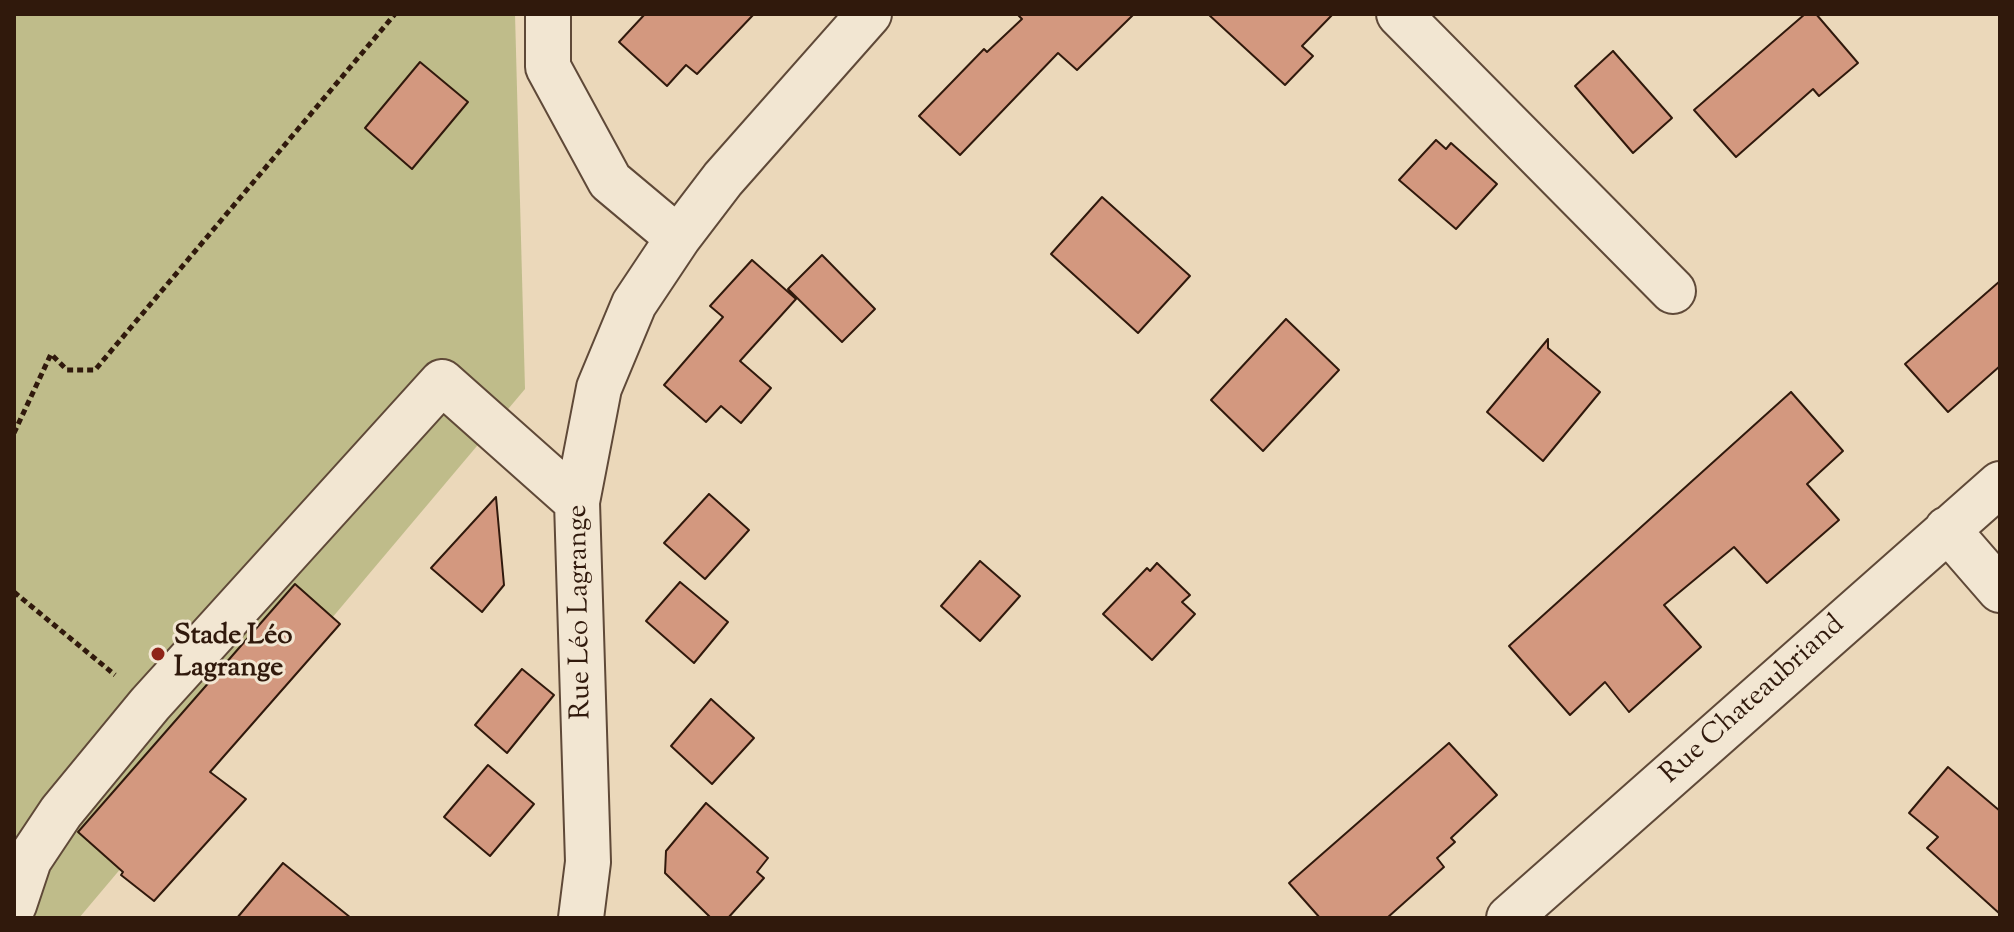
<!DOCTYPE html>
<meta charset="utf-8">
<style>
body{margin:0}
#map{position:relative;width:2014px;height:932px;overflow:hidden;background:#ebd8ba;font-family:"Sorts Mill Goudy",serif}
canvas{display:block}
.frame{position:absolute;inset:0;border:16px solid #30190c;pointer-events:none}
</style>
<div id="map">
<canvas width="2014" height="932"></canvas>
<div class="frame"></div>
</div>
<script>
const g = document.querySelector('canvas').getContext('2d');
g.lineJoin = 'round';
function paint(path, color) { g.fillStyle = color; g.fill(path, 'evenodd'); }
const toPath = rows => new Path2D(rows.map(r => 'M' + r).join(''));
function strokePath(path, color, width, dash) { g.strokeStyle = color; g.lineWidth = width; g.lineCap = dash ? 'butt' : 'round'; g.setLineDash(dash || []); g.stroke(path); }
function drawText(font, color, halo, rows, align = 'center') {
  g.font = font + ' "Sorts Mill Goudy",serif'; g.lineWidth = 6; g.setLineDash([]); g.textBaseline = 'middle'; g.strokeStyle = halo; g.fillStyle = color; for (const [text, x, y, turn = 0] of rows) {
    g.save(); g.translate(x, y); g.rotate((+turn || 0) * Math.PI / 180); g.textAlign = isNaN(turn) ? turn : align; if (halo) g.strokeText(text, 0, 0); g.fillText(text, 0, 0); g.restore();
  }
}
paint(toPath([
 [14,14,515,14,525,389,79,918,14,918]
]), '#bfbc8a');
const building = toPath([
 [645,14,754,14,697,74,686,65,667,86,619,42,645,14],
 [1017,14,1134,14,1077,70,1058,53,960,155,919,116,984,49,987,52,1022,19,1017,14],
 [1208,14,1333,14,1302,46,1313,56,1285,85,1208,14],
 [1805,14,1816,14,1858,63,1819,96,1813,89,1736,157,1694,110,1805,14],
 [1613,51,1672,118,1633,153,1575,86,1613,51],
 [420,62,468,102,412,169,365,128,420,62],
 [1436,140,1446,149,1451,143,1497,184,1456,229,1399,180,1436,140],
 [1102,197,1190,276,1138,333,1051,254,1102,197],
 [822,255,875,309,842,342,788,289,822,255],
 [752,260,796,299,740,361,771,388,741,423,721,406,706,422,664,385,723,317,710,306,752,260],
 [2000,281,2000,366,1948,412,1905,364,2000,281],
 [1286,319,1339,370,1263,451,1211,400,1286,319],
 [1548,339,1548,348,1600,392,1543,461,1487,412,1548,339],
 [1791,392,1843,451,1807,484,1839,520,1767,583,1734,547,1664,605,1701,647,1629,712,1605,682,1570,715,1509,646,1791,392],
 [709,494,749,530,705,579,664,543,709,494],
 [496,497,504,585,482,612,431,568,496,497],
 [980,561,1020,596,980,641,941,606,980,561],
 [1157,563,1190,595,1182,602,1195,614,1152,660,1103,614,1147,568,1150,571,1157,563],
 [680,582,728,622,694,663,646,621,680,582],
 [295,584,340,624,210,772,246,799,154,901,121,875,123,872,78,832,295,584],
 [522,669,554,695,507,753,475,725,522,669],
 [711,699,754,738,712,784,671,746,711,699],
 [1449,743,1497,795,1451,838,1455,842,1437,858,1444,867,1387,918,1320,918,1289,883,1449,743],
 [488,765,534,804,490,856,444,817,488,765],
 [1948,767,2000,811,2000,914,1927,848,1938,837,1909,813,1948,767],
 [706,803,768,858,757,872,764,878,728,918,711,918,665,873,666,851,706,803],
 [283,863,351,918,237,918,283,863]
]);
paint(building, '#d3987f');
strokePath(building, '#30190c', 2);
const minor = toPath([
 [548,14,548,67,610,181,678,238],
 [1399,14,1673,291],
 [1947,529,2000,590],
 [14,905,29,860,61,812,150,704,442,382,577,502],
 [581,918,588,862,577,502,599,388,634,304,678,238,723,179,869,14],
 [1509,918,2000,484]
]);
strokePath(minor, '#5f4938', 48);
strokePath(toPath([
 [14,433,51,354,67,370,95,370,395,14],
 [14,592,115,675]
]), '#30190c', 5, [6, 4]);
strokePath(minor, '#f2e6d2', 44);
for (const [x, y, r, color] of [
 [158,654,8,"#8f2418"]
]) { const dot = new Path2D(); dot.arc(x, y, r, 0, 2 * Math.PI); g.fillStyle = color; g.fill(dot); strokePath(dot, '#f2e6d2', 3); }
drawText('28px', '#30190c', '#f2e6d2', [
 ["Rue Léo Lagrange",582,612,-91],
 ["Rue Chateaubriand",1754,701,-42]
]);
drawText('bold 28px', '#30190c', '#f2e6d2', [
 ["Stade Léo",174,638],
 ["Lagrange",174,670]
], 'left');
</script>
